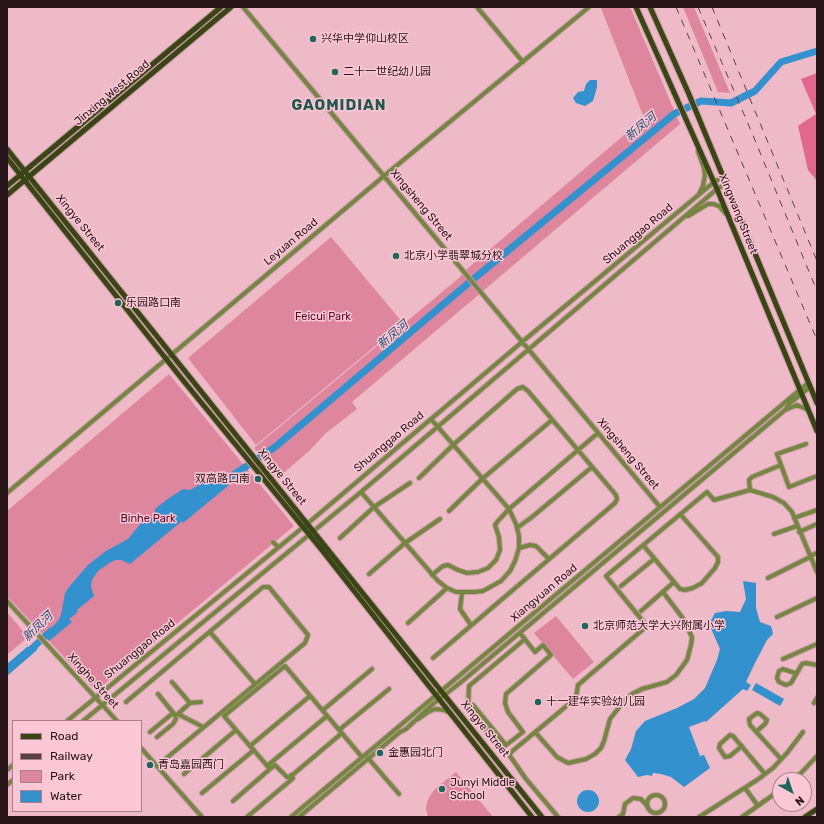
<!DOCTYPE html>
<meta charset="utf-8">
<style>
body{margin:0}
#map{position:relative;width:824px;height:824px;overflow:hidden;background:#eebac7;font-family:Rubik,sans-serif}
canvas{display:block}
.frame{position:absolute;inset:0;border:8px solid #27151a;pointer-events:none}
.legend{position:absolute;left:12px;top:720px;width:130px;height:92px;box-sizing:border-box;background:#fbc7d4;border:1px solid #a6808a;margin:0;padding:5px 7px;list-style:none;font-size:12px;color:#27151a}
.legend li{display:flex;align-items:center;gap:8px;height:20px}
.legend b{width:20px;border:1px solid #a6808a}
.north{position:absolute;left:772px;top:772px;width:40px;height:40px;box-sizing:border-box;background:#fbc7d4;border:1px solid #a6808a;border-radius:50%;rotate:140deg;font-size:11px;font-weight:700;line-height:16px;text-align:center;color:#27151a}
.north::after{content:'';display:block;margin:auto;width:14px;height:18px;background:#1e665c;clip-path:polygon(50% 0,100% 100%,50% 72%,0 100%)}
</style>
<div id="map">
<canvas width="824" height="824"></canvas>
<div class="frame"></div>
<ul class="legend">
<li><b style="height:5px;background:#394513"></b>Road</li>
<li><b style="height:5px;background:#5a3f46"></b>Railway</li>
<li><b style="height:11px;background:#df869f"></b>Park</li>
<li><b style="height:11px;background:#3391ce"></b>Water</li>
</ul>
<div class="north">N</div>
</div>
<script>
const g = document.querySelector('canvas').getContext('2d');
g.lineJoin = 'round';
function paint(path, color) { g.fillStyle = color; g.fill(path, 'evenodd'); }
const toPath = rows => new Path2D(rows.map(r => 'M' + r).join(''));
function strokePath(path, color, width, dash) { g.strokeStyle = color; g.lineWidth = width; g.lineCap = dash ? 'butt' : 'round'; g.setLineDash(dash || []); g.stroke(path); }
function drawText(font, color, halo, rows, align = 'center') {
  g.font = font + ' Rubik,"Noto Sans SC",sans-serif'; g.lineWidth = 3; g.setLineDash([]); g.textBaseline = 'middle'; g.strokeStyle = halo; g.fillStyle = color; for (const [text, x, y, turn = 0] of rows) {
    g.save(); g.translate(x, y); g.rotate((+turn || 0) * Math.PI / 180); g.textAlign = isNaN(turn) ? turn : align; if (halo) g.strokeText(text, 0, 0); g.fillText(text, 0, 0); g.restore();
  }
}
paint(toPath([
 [603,7,630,7,680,124,352,402,357,409,326,433,309,451,278,478,254,448,459,278,468,268,644,118,601,8],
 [683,7,694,7,730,93,718,92],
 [331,237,403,323,256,445,188,358],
 [169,374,294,526,96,691,7,596,7,511],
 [7,612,28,637,7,655],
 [556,616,594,662,573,679,534,633],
 [456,772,493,817,428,817,426,809,427,802,430,796,435,789]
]), '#df869f');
paint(toPath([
 [817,73,817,181,808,170,798,126,816,114,801,79]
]), '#e2678f');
paint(toPath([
 [590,80,597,80,597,87,593,101,585,106,576,103,573,98,578,92,584,91,586,84],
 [223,477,227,479,230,477,234,481,183,523,182,521,130,564,121,560,116,560,111,562,98,571,92,580,91,587,94,596,77,610,78,612,69,619,72,622,49,641,44,635,58,621,61,615,65,593,69,587,88,565,106,551,128,539,141,523,152,518,156,508,169,498,183,489,190,490,210,479],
 [743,581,756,583,756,608,760,622,771,626,773,634,767,640,755,663,746,682,751,685,747,691,743,689,706,722,705,721,689,727,700,756,704,755,710,768,684,787,671,777,661,774,653,773,652,776,647,775,638,777,625,760,631,749,636,731,645,721,677,708,694,699,705,688,717,660,720,649,709,624,715,613,726,611,740,612,746,599],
 [33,646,36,646,38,648,36,651,7,676,7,664,27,647],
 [756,683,784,699,780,706,752,690],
 '577 801a11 11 0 1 1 22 0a11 11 0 1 1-22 0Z'
]), '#3391ce');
strokePath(toPath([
 [223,482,275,447,465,286,674,114,701,101,731,103,755,91,781,62,817,51],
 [28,652,51,631]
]), '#3391ce', 7);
const minor = toPath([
 [243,7,660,507],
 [477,7,523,62],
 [698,151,704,168,705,175,703,186,699,194],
 [688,216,708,204,713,204,719,206,726,214],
 [785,410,797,405,808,410],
 [781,465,789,487,817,476],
 [419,478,453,445,517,389,523,387,528,391,616,495,617,499,615,503,433,658],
 [750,490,749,480,752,477,781,465,777,454,806,444],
 [361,492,438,581,447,588,456,592,475,592,483,591,501,581,510,571,515,561,519,548,519,536,516,524,509,509,431,419],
 [7,493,384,176,589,7],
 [449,511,482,479,552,420],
 [794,518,817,510],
 [517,528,532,517,592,467],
 [799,532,817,524],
 [774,534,797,526],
 [340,538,374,507,410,483],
 [273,542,278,547],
 [643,545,680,589,685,590,693,588,702,583,715,568,718,562,718,557,680,514],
 [519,548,530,545,536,546,549,559],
 [810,556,817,553],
 [369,574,405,543,440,519],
 [432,575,443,566,448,565,458,570,467,573,478,572,488,568,496,560,500,550,499,537,495,525,498,521,509,509,598,433],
 [768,578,810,557],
 [621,586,654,559],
 [462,593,460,609,471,625],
 [7,601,117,721],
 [641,611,674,582],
 [777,617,817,598],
 [408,623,447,588],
 [210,632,255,684],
 [520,633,535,652,543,645,551,655,506,694,505,703,508,712,523,732,501,749,468,708,469,686,525,639],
 [783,659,817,644],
 [795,673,783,669,779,671,777,678,779,682,786,685,791,683,802,664,806,663,817,665],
 [172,682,190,703,178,714,203,727],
 [158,694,175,715,178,714],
 [126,702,263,587,269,587,308,635,305,643,157,766],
 [190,703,201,702],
 [814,703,817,698],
 [473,705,506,745],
 [323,710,372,669],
 [418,719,428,712,435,709,444,710,448,712],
 [67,721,307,524,522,342,714,182,723,177],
 [83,721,361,492,717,189,726,184],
 [339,730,389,689],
 [150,732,173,713],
 [535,732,557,757,568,763,586,759,595,754,601,748,604,741,610,719,624,701,632,694,642,689,667,682,676,675,687,660,691,645,692,637,682,617,663,592],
 [756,732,765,724,767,720,760,714,757,713,749,719,750,725,781,759],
 [157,737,173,724,176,719,175,715],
 [250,746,310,696],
 [742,746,730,756,725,757,719,748,720,744,730,735,733,736,765,774],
 [141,748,202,817],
 [368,758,399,794],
 [267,766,327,716],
 [270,769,275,765,287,777,290,777,342,733],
 [7,770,13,765],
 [184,774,236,730],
 [793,780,802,772,817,756],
 [7,785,13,780],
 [745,788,758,806],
 [202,793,254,750],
 '647 804a9 9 0 1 1 18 0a9 9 0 1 1-18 0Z',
 [233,801,270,769,224,716,285,666,362,757],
 [247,817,291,780,293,778,291,775],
 [291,817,808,383],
 [299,817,400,732,406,729,433,704,460,683,785,410,789,404,810,387],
 [558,817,526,779,510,756,510,753,569,704,576,697,578,685,647,626,606,576,707,492,714,500,750,490,773,497,784,503,792,512,817,572],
 [619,817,623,814,625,804,633,798,641,799,648,807],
 [699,817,757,780,773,768,787,753,803,732],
 [742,817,780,790]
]);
const major = toPath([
 [636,7,717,189,817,431],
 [650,7,688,92,817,403],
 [7,149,542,817],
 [7,158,182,379,321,549,532,817],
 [7,186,221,7],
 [7,195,231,7],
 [805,817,817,809]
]);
strokePath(minor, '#c699a4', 6);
strokePath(major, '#c699a4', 7);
strokePath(minor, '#748640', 4);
strokePath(major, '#394513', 5);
strokePath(toPath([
 [676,7,817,340],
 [698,7,752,133,817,291],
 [712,7,817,261]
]), '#5a3f46', 1, [7, 7]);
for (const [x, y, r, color] of [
 [313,39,4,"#1e665c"],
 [335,72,4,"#1e665c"],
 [396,256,4,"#1e665c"],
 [118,303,4,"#1e665c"],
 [258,479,4,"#1e665c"],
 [585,626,4,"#1e665c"],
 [538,702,4,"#1e665c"],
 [380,753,4,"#1e665c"],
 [150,765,4,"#1e665c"],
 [442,789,4,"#1e665c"]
]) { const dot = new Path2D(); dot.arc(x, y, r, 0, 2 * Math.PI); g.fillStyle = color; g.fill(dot); strokePath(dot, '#fbc7d4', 1.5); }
drawText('11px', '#27151a', '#fbc7d4', [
 ["兴华中学仰山校区",321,39],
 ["二十一世纪幼儿园",343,72],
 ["北京小学翡翠城分校",404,256],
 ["乐园路口南",126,303],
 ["双高路口南",250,479,"right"],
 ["北京师范大学大兴附属小学",593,626],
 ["十一建华实验幼儿园",546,702],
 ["金惠园北门",388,753],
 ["青岛嘉园西门",158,765],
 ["Junyi Middle",450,783],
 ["School",450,796]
], 'left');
drawText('11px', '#27151a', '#fbc7d4', [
 ["Jinxing West Road",112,93,-40],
 ["Xingsheng Street",421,205,50],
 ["Xingwang Street",738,214,68],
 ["Xingye Street",80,223,51],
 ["Shuanggao Road",638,234,-40],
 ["Leyuan Road",291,242,-40],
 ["Shuanggao Road",389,442,-40],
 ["Xingsheng Street",628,454,50],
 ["Xingye Street",282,477,51],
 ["Xiangyuan Road",544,593,-40],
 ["Shuanggao Road",140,649,-39],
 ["Xinghe Street",93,681,48],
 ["Xingye Street",485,729,51]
]);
drawText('11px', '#59092b', '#fbc7d4', [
 ["Feicui Park",323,317],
 ["Binhe Park",148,519]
]);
drawText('italic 12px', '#215071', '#fbc7d4', [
 ["新凤河",641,127,-40],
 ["新凤河",393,335,-40],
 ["新凤河",38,627,-44]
]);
g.letterSpacing = '1px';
drawText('bold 15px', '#205850', '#fbc7d4', [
 ["GAOMIDIAN",339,106]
]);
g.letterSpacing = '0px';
</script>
